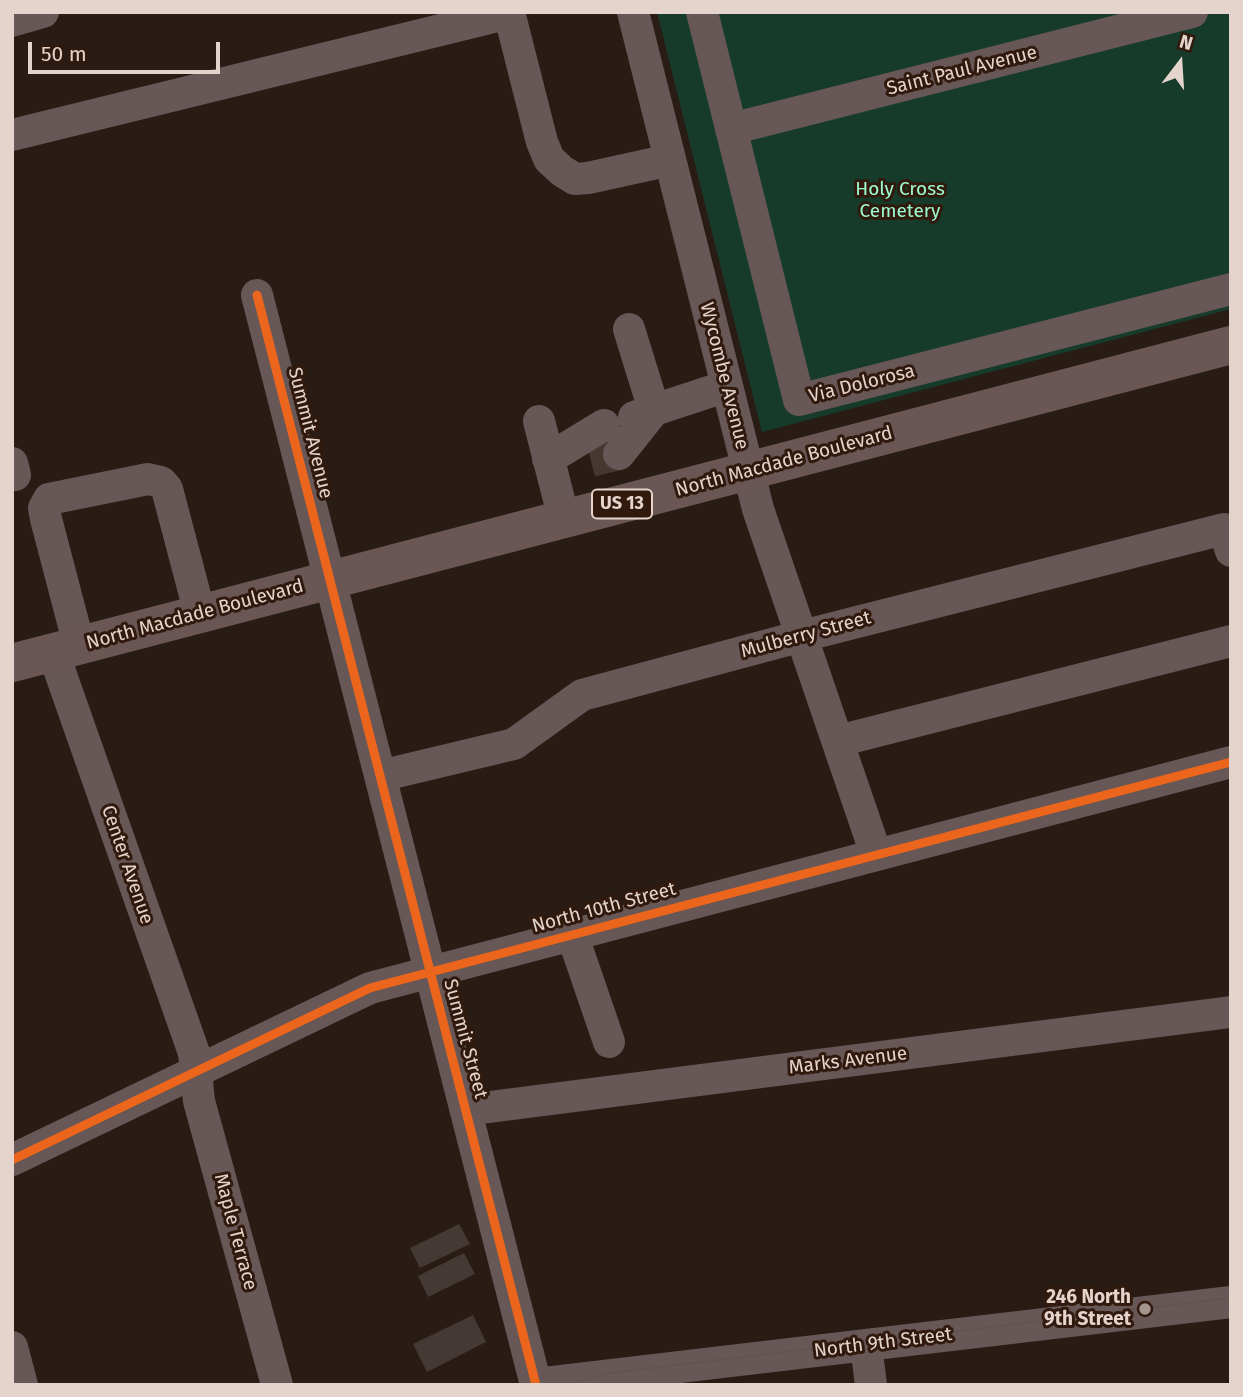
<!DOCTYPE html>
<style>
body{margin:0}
#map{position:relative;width:1243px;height:1397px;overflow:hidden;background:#291c15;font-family:"Fira Sans",sans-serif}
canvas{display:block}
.frame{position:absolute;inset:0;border:14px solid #e4d4cc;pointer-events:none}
.north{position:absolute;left:1145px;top:28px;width:70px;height:70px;-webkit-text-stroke:5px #311a0d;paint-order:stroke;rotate:17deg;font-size:19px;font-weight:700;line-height:28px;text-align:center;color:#e4d4cc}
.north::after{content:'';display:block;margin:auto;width:24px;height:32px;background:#e4d4cc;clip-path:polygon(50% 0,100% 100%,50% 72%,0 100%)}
.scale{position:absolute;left:28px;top:42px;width:192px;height:32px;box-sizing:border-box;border:4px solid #e4d4cc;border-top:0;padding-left:9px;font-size:21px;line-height:24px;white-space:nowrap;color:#e4d4cc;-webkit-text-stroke:5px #311a0d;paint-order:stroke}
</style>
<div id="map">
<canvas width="1243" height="1397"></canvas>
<div class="frame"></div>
<div class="north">N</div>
<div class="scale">50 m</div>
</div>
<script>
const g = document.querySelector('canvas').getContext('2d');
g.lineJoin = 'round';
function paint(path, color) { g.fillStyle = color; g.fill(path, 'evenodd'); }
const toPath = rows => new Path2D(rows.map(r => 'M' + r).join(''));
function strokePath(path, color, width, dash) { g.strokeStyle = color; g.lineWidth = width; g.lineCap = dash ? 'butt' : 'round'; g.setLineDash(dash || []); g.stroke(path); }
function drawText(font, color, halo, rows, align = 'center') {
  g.font = font + ' "Fira Sans",sans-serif'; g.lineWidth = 6; g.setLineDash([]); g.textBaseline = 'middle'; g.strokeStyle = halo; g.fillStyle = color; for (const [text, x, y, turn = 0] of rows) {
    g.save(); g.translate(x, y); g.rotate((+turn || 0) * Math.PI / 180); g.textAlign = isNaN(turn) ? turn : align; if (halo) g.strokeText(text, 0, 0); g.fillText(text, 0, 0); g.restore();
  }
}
paint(toPath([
 [657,12,1231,12,1231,309,762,432]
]), '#163b2b');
paint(toPath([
 [459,1224,470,1244,420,1268,410,1248],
 [464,1253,475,1274,428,1297,418,1276],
 [473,1315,486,1342,427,1372,413,1344]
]), '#443934');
strokePath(toPath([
 [591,461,619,454]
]), '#453830', 32, [32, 16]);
strokePath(toPath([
 [509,12,542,142,549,159,562,171,575,179,588,178,670,160],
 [633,12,758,509,876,854],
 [702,12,799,400,1231,289],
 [12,21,43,12],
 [731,129,1192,12],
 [12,135,510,13],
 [257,295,536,1385],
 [629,329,654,410,634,417],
 [539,421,564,519],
 [619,454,654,410,727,386],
 [548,459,604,425],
 [12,463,15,475],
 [79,645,46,519,44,508,49,499,148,479,161,482,167,489,200,614],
 [53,652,194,1053,199,1101,277,1385],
 [838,741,1231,641],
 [380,776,514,744,582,695,802,636,1224,529,1231,551],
 [572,934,609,1042],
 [466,1110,1231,1012],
 [12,1160,370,988,1231,762],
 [866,1345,871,1385],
 [12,1347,22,1385],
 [536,1384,1231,1302]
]), '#675756', 32);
strokePath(toPath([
 [12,663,1231,345]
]), '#6a5755', 38);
strokePath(toPath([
 [12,1165,371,992,1231,766],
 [567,1385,610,1373,1231,1298]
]), '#625551', 2);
strokePath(toPath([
 [257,295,536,1385],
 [12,1160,370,988,1231,762]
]), '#eb651d', 9);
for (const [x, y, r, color] of [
 [1145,1309,7,"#a3948c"]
]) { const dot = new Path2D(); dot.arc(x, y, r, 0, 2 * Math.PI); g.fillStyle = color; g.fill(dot); strokePath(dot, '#311a0d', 2.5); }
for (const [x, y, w] of [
 [622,504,60]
]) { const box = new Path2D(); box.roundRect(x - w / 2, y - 14.5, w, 29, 5); g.fillStyle = '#311a0d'; g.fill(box); strokePath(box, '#e4d4cc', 2); }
drawText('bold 18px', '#e4d4cc', null, [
 ["US 13",622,504]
]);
drawText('19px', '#e4d4cc', '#311a0d', [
 ["Saint Paul Avenue",962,71,-14],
 ["Wycombe Avenue",724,376,76],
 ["Via Dolorosa",862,384,-14],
 ["Summit Avenue",310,433,76],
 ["North Macdade Boulevard",784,462,-15],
 ["North Macdade Boulevard",195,615,-15],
 ["Mulberry Street",806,635,-15],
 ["Center Avenue",127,865,71],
 ["North 10th Street",604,908,-15],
 ["Summit Street",465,1039,75],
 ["Marks Avenue",848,1061,-7],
 ["Maple Terrace",235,1232,75],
 ["North 9th Street",883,1343,-7]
]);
drawText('19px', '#9cfbcf', '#311a0d', [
 ["Holy Cross",900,190],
 ["Cemetery",900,212]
]);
drawText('bold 19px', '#e4d4cc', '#311a0d', [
 ["246 North",1131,1298],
 ["9th Street",1131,1320]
], 'right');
</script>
